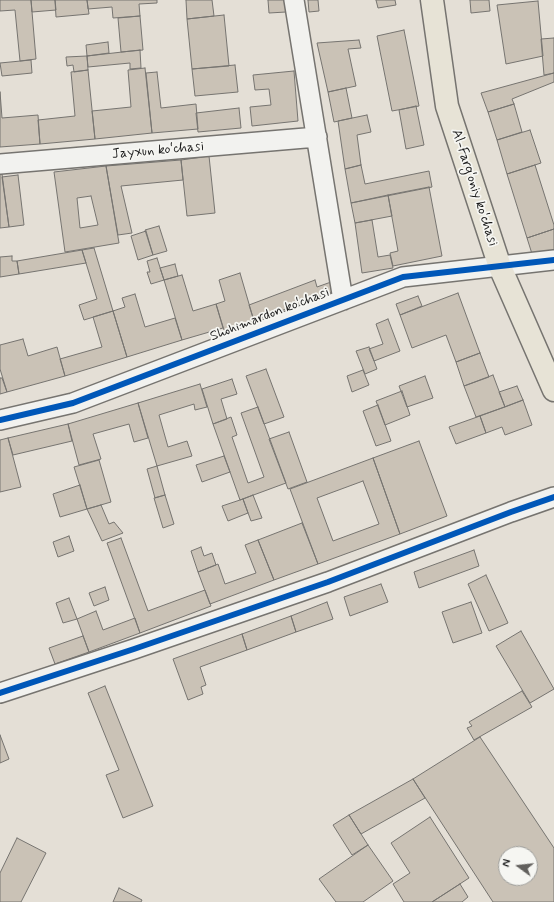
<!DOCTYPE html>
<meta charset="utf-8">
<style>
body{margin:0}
#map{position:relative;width:554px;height:902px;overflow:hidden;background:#e4dfd6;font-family:Mynerve,sans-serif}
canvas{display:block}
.north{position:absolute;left:498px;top:846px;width:40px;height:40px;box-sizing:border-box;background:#f6f6f2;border:1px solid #9f9f9c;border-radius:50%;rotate:285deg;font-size:11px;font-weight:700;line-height:16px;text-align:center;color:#1c1c1c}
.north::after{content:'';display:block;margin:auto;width:14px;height:18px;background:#62605d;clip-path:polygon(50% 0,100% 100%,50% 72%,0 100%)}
</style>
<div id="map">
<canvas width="554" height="902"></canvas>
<div class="north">N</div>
</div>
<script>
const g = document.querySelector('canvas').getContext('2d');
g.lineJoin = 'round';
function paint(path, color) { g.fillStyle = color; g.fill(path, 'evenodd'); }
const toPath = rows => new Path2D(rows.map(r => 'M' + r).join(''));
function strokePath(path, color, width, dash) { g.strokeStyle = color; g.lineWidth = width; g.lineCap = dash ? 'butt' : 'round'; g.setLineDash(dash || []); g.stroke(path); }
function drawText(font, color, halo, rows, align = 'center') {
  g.font = font + ' Mynerve,sans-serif'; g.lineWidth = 3.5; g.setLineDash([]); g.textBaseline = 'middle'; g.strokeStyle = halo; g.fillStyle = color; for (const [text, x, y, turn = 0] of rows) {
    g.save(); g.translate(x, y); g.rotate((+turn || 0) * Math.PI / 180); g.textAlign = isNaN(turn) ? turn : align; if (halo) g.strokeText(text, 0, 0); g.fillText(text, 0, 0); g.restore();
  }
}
const building = toPath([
 [0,0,31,0,36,59,20,61,15,10,0,11,0,0],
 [31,0,55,0,56,10,32,12,31,0],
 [55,0,87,0,89,14,56,17,55,0],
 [87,0,157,0,157,3,139,4,140,16,113,18,112,7,88,9,87,0],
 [186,0,212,0,214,16,187,19,186,0],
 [268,0,285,0,286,12,269,13,268,0],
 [308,0,318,0,319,11,309,12,308,0],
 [376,0,395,0,396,5,378,8,376,0],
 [470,0,489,0,490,11,471,13,470,0],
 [538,1,543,56,506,64,497,5,538,1],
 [224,15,229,66,192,69,187,19,224,15],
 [140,16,143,50,121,52,118,18,140,16],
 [404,30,419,106,392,111,377,36,404,30],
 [554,38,554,73,544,75,541,39,554,38],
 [359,40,361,48,348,49,356,86,328,92,317,43,359,40],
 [108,42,109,53,87,56,86,45,108,42],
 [140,50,141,68,130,69,130,63,88,67,87,56,140,50],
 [87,56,88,70,74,72,73,65,67,66,66,57,87,56],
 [31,60,32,73,2,76,0,63,31,60],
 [235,65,238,92,195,96,192,69,235,65],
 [145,68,152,133,95,139,92,111,131,107,128,70,145,68],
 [88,70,95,139,40,144,38,120,75,116,71,72,88,70],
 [294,71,298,121,252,126,250,107,271,105,269,89,255,90,253,75,294,71],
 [157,72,161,108,196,104,198,129,152,133,146,73,157,72],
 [554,73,554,82,512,99,514,104,488,112,481,93,554,73],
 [346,88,352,118,334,122,328,92,346,88],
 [0,92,2,118,38,115,40,144,0,147,0,92],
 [514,104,522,132,497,140,488,112,514,104],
 [416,106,424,145,406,149,399,110,416,106],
 [239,108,241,128,198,132,196,113,239,108],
 [367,115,371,132,357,135,361,165,345,169,338,121,367,115],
 [530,130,541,163,507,174,497,140,530,130],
 [209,156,215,213,187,216,181,160,209,156],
 [181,160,183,180,121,186,132,233,118,235,106,166,181,160],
 [361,165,365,184,429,171,432,187,351,203,345,169,361,165],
 [535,165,554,225,554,229,527,238,507,174,535,165],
 [106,166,119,243,65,252,54,172,106,166],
 [91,196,98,225,80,228,77,198,91,196],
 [0,174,2,174,9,227,0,228,0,174],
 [18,175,24,225,9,227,2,177,18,175],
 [429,187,442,256,393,266,390,253,398,251,388,195,429,187],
 [388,195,392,216,355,223,351,203,388,195],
 [372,220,378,257,390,255,393,268,362,273,355,223,372,220],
 [159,226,167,251,153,255,145,230,159,226],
 [554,229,554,250,533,257,527,238,554,229],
 [146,231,153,255,138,260,131,236,146,231],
 [94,248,113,311,84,320,79,305,97,299,82,250,94,248],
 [82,250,86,263,19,274,17,261,82,250],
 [12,256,12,261,17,261,19,274,0,277,0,257,12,256],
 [157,258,164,280,151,284,147,272,150,272,147,261,157,258],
 [175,264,178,276,164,280,160,268,175,264],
 [240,273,254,321,224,330,216,304,225,301,219,280,240,273],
 [182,275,193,311,216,304,223,328,182,340,164,280,182,275],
 [315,280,317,287,331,282,334,291,254,321,249,305,315,280],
 [458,293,480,353,456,362,446,335,412,348,400,315,458,293],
 [135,294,145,327,175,318,182,340,127,357,113,311,125,307,122,298,135,294],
 [418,296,422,306,400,315,396,304,418,296],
 [113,311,127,357,65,376,60,359,102,347,93,317,113,311],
 [388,319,400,351,374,361,369,349,383,344,376,324,388,319],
 [23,339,28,356,57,347,65,376,7,392,0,369,0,345,23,339],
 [369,347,377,369,365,374,356,351,369,347],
 [480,353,489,377,464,386,456,362,480,353],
 [266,369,284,417,264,424,246,376,266,369],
 [363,370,369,385,352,392,347,376,363,370],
 [493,375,505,407,476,417,464,386,493,375],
 [425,376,433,398,407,407,399,386,425,376],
 [0,378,2,378,7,392,0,394,0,378],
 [232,379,237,394,221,399,227,419,213,424,202,389,232,379],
 [200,384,207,407,195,410,194,404,159,415,168,447,187,441,192,456,157,466,138,403,200,384],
 [517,386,523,400,505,407,499,392,517,386],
 [402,391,410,415,385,425,376,401,402,391],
 [523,400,532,425,505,435,502,427,486,433,480,416,523,400],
 [138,403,148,438,134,442,129,424,93,434,101,459,79,465,68,424,138,403],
 [378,405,391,441,376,446,363,411,378,405],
 [258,407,286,483,240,500,213,424,231,417,237,435,232,437,248,483,264,477,241,413,258,407],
 [480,416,486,433,456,444,449,427,480,416],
 [68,424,72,441,13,455,8,438,68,424],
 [289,432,307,482,288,489,269,439,289,432],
 [8,438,21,487,0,492,0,440,8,438],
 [419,441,447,516,400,534,373,458,419,441],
 [224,456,230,472,202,482,196,465,224,456],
 [373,458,400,534,318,564,290,489,373,458],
 [363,481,379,524,333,541,317,498,363,481],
 [99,460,111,502,87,509,74,467,99,460],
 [157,466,165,495,155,498,147,469,157,466],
 [80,485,87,509,60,517,53,494,80,485],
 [165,495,174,524,163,528,154,498,165,495],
 [253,495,262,518,251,521,243,499,253,495],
 [243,499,248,513,228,521,222,506,243,499],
 [101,505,109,524,114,522,123,533,102,541,87,509,101,505],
 [302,523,318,564,274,580,258,540,302,523],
 [69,536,74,551,58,557,53,542,69,536],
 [121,538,148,611,205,590,211,606,140,633,107,543,121,538],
 [258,540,274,580,210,604,198,572,218,564,225,584,256,573,245,545,258,540],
 [201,547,204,556,212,553,216,565,198,572,191,551,201,547],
 [474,550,479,566,419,588,414,572,474,550],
 [486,575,508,623,489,631,468,584,486,575],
 [381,584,388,602,350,616,344,597,381,584],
 [105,587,109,600,94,606,89,593,105,587],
 [69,598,77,619,63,623,56,603,69,598],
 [327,602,333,619,296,632,291,616,327,602],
 [471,602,482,633,453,643,442,612,471,602],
 [96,611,103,630,135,618,140,633,89,652,77,619,96,611],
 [291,616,296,632,247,650,242,634,291,616],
 [521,631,554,689,530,703,496,646,521,631],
 [242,634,247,650,200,667,206,685,201,687,203,694,188,700,173,659,242,634],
 [83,636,89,652,55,664,49,648,83,636],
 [105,686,153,806,123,818,106,775,119,770,88,693,105,686],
 [522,691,532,707,474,740,467,728,472,726,469,722,522,691],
 [0,735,9,759,0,763,0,735],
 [480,737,554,848,554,902,493,902,413,779,480,737],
 [506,854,530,854,530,878,506,878,506,854],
 [413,779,425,798,361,834,349,815,413,779],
 [349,815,368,845,352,855,333,825,349,815],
 [430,817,469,878,432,902,404,902,393,884,410,873,391,843,430,817],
 [17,838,46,853,21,902,0,902,0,873,17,838],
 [368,845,393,881,363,902,336,902,319,879,368,845],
 [460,884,468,897,462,902,432,902,460,884],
 [119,888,142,900,141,902,113,902,119,888]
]);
paint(building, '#cac2b6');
strokePath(building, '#767470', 1);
const street = toPath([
 [294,0,343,300],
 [0,164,317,137],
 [0,420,73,403,403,277,554,260],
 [0,693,134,649,328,582,511,512,554,497]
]);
const primary = toPath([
 [432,0,447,106,500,267,554,390]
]);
strokePath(street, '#767470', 22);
strokePath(primary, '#767470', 25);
strokePath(street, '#f2f2ef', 19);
strokePath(primary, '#e7e3d6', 22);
strokePath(toPath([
 [0,420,73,403,403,277,554,260],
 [0,693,134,649,328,582,511,512,554,497]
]), '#0057b8', 6);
drawText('14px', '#1c1c1c', '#f6f6f2', [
 ["Jayxun koʻchasi",158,151,-5],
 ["Al-Fargʻoniy koʻchasi",474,188,72],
 ["Shohimardon koʻchasi",270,315,-21]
]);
</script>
